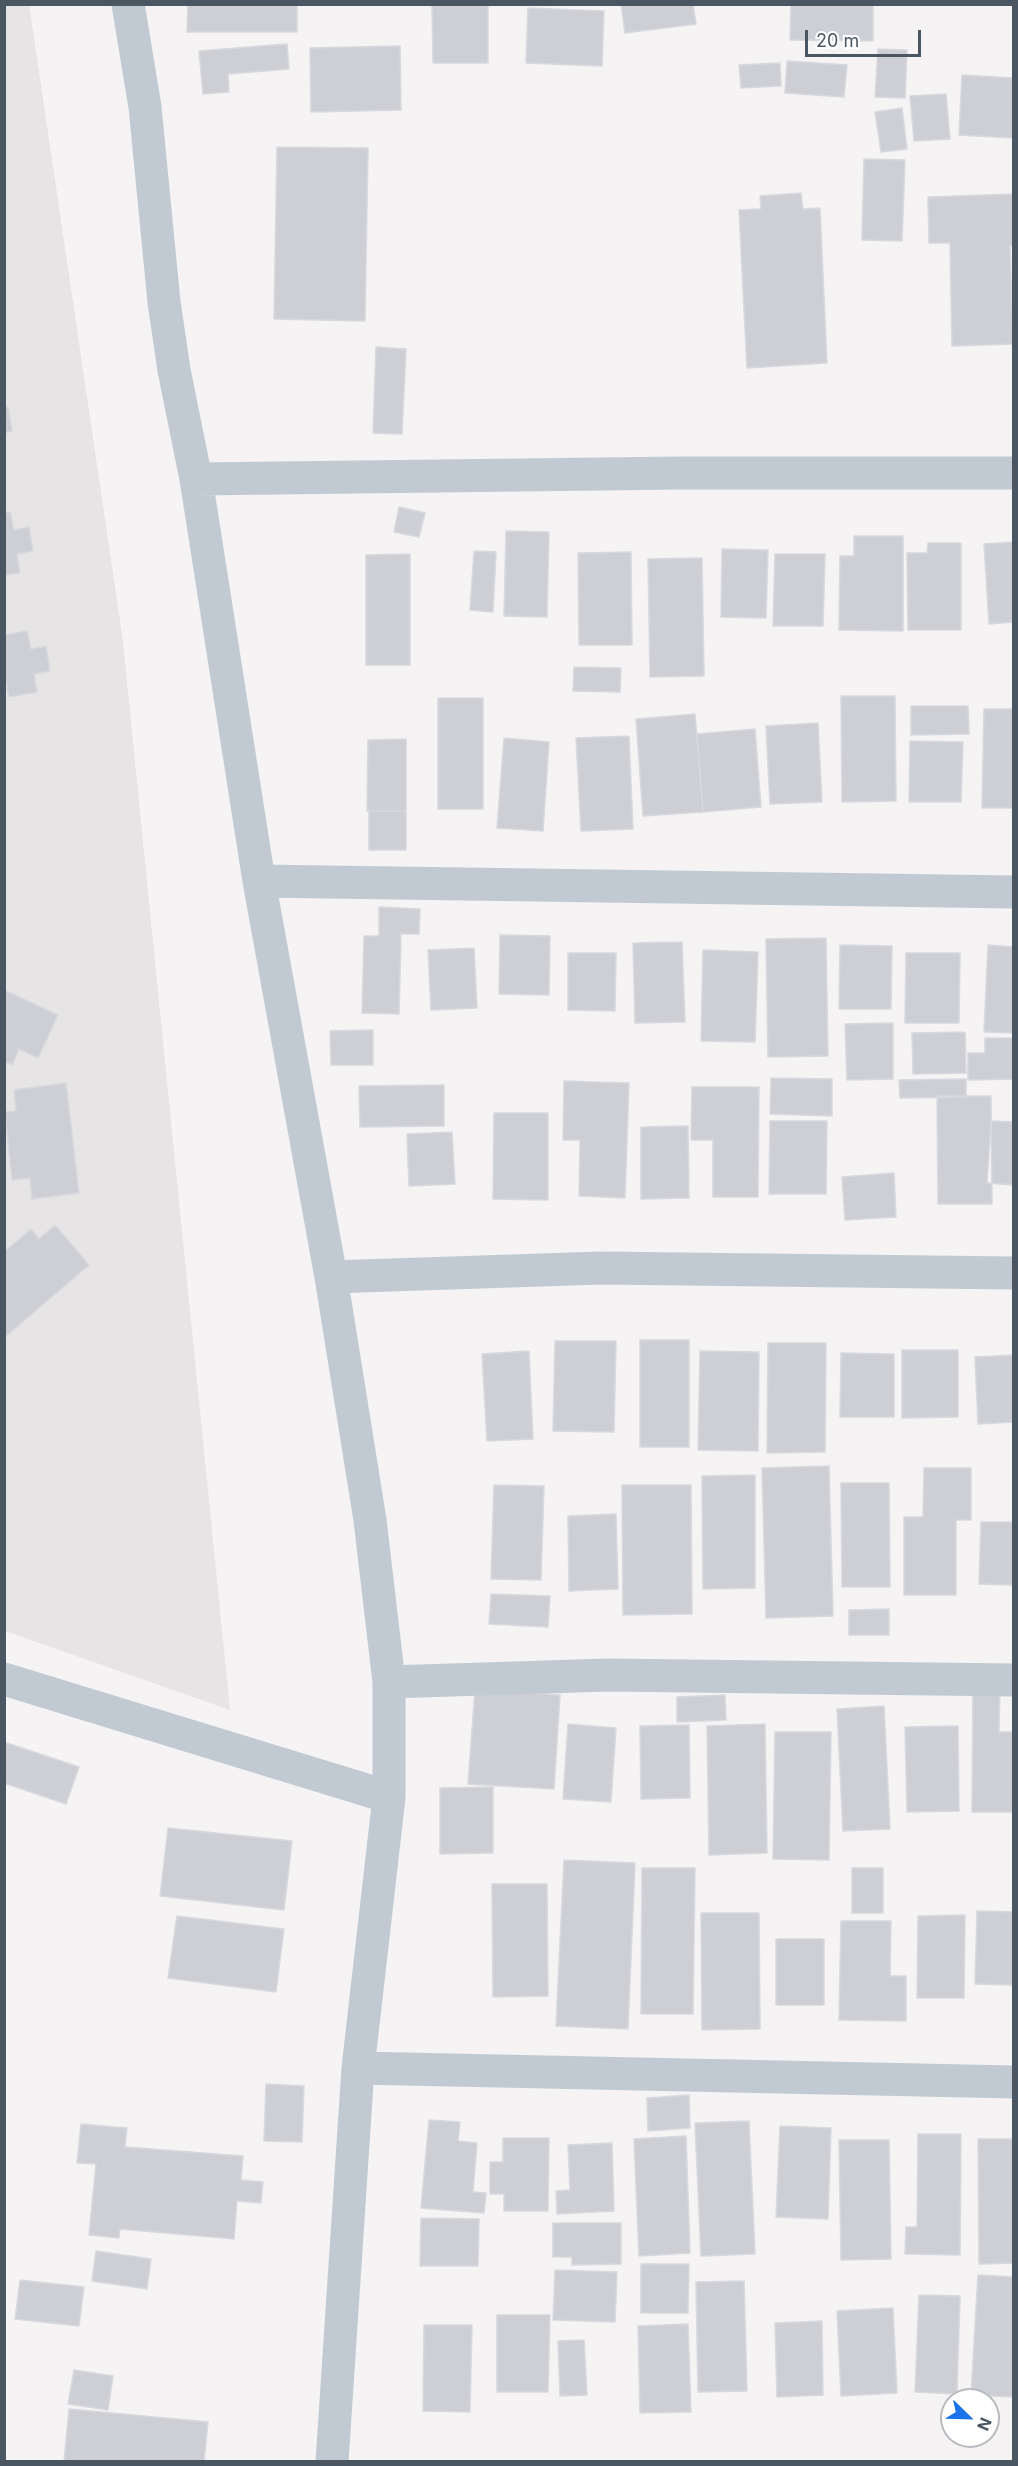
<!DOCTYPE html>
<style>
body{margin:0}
#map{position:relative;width:1018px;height:2466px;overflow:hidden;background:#f5f3f3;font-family:Inter,sans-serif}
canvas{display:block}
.frame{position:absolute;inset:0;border:6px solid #4a5661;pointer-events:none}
.north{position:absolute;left:940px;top:2388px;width:60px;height:60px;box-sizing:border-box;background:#fff;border:2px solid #b7bbc0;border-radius:50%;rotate:113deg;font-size:16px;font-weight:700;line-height:24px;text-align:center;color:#4a5661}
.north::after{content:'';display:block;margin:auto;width:21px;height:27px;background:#1a73e8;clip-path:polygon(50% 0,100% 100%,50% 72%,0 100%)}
.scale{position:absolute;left:805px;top:30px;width:116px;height:27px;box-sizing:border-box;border:3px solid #4a5661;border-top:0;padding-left:8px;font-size:18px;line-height:21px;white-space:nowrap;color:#4a5661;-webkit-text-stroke:4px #fff;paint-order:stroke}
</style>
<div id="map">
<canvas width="1018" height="2466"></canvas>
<div class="frame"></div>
<div class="north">N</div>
<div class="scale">20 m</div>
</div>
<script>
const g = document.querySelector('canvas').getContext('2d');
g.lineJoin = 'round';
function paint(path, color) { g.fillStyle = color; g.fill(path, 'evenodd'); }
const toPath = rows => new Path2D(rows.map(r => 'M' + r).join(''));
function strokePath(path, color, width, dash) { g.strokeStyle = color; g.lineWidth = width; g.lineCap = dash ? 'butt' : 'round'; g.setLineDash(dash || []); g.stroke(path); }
paint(toPath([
 [29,4,123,641,230,1710,5,1631,4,5]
]), '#e6e4e5');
const building = toPath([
 [188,4,297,4,297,32,187,32,188,4],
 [432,4,488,4,488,63,433,63,432,4],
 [621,4,693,4,696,24,625,33,621,4],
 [791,4,873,4,873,41,790,40,791,4],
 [528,8,604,11,602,66,526,63,528,8],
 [287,44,289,69,228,74,229,92,203,94,199,51,287,44],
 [400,46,401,110,311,112,310,48,400,46],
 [878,49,907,50,905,98,875,97,878,49],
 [787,61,847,65,844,97,785,93,787,61],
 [780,63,781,86,741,88,739,65,780,63],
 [962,75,1014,78,1014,138,959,135,962,75],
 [946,94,950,139,914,141,910,96,946,94],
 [902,108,907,149,881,152,875,112,902,108],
 [277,147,368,148,365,321,274,319,277,147],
 [864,159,905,160,902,241,862,240,864,159],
 [801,193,803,209,820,208,827,363,747,368,739,210,761,209,760,196,801,193],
 [1014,194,1014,245,1010,246,1013,344,952,346,950,243,929,243,928,197,1014,194],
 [376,347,406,349,402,434,373,433,376,347],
 [8,407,12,431,4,433,4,408,8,407],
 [399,507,425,513,419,537,394,532,399,507],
 [10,512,14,530,29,527,33,551,17,554,20,573,4,575,4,513,10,512],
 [506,531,549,532,547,617,504,616,506,531],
 [854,536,903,536,903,631,839,630,840,556,854,556,854,536],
 [1014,542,1014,622,989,624,984,544,1014,542],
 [928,543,961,543,961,630,908,630,907,553,927,553,928,543],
 [722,549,768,550,766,618,721,617,722,549],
 [474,551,496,552,493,612,470,610,474,551],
 [631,552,632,645,579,645,578,553,631,552],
 [410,554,410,665,366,665,366,555,410,554],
 [775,554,825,554,823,626,773,626,775,554],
 [702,558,704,676,650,677,648,559,702,558],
 [27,631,31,649,46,646,50,671,34,674,37,692,9,697,4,672,4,635,27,631],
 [574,667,621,668,620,692,573,691,574,667],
 [841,696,895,696,896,801,842,802,841,696],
 [438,698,483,698,483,809,438,809,438,698],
 [911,706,968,706,969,734,911,735,911,706],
 [984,709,1014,709,1014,808,982,808,984,709],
 [695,714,703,812,643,816,636,719,695,714],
 [818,723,822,802,770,804,766,726,818,723],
 [755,729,761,807,703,812,697,734,755,729],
 [629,736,633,829,581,831,576,738,629,736],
 [504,738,549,742,543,831,497,828,504,738],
 [406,739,406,811,367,811,368,740,406,739],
 [910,741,963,742,961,802,909,802,910,741],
 [369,811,406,811,406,850,369,850,369,811],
 [379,907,420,909,419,934,401,934,399,1014,362,1013,364,936,379,936,379,907],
 [500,935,550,936,549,995,499,994,500,935],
 [826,938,828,1056,768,1057,766,939,826,938],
 [682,942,685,1022,635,1023,633,943,682,942],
 [840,945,892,946,891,1009,839,1009,840,945],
 [988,945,1014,947,1014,1033,984,1032,988,945],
 [474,948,477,1008,431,1010,428,950,474,948],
 [703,950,758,952,755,1042,701,1041,703,950],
 [568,953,616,953,615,1011,568,1010,568,953],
 [906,953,960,953,959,1023,905,1023,906,953],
 [4,990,58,1015,38,1058,19,1049,12,1065,4,1061,4,990],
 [893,1023,893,1079,847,1080,845,1024,893,1023],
 [373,1030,373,1065,331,1065,330,1031,373,1030],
 [965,1032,966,1073,913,1074,912,1033,965,1032],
 [985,1038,1014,1038,1014,1079,968,1080,968,1053,985,1053,985,1038],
 [771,1078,832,1079,832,1116,770,1114,771,1078],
 [966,1079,966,1097,900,1098,899,1080,966,1079],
 [564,1081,629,1083,625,1198,579,1196,580,1140,563,1140,564,1081],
 [66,1083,79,1193,32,1199,30,1178,12,1180,5,1112,16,1111,14,1090,66,1083],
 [444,1085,444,1126,360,1127,359,1086,444,1085],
 [692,1087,759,1087,758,1197,713,1197,713,1140,691,1140,692,1087],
 [937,1096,991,1096,992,1204,938,1204,937,1096],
 [494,1113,548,1113,548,1200,493,1199,494,1113],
 [770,1121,827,1121,826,1194,769,1194,770,1121],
 [991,1121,1014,1122,1014,1185,987,1183,991,1121],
 [688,1126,689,1198,641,1199,641,1127,688,1126],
 [452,1132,455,1184,409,1186,407,1134,452,1132],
 [894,1173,896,1217,845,1220,842,1177,894,1173],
 [55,1225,89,1265,5,1337,4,1252,31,1229,39,1239,55,1225],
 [640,1340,689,1340,689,1447,640,1447,640,1340],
 [555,1341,616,1341,614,1432,553,1431,555,1341],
 [768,1343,826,1343,825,1452,767,1453,768,1343],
 [902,1350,958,1350,958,1417,902,1418,902,1350],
 [529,1351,533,1439,487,1441,482,1354,529,1351],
 [700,1351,759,1352,758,1451,698,1450,700,1351],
 [841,1353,894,1354,894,1417,840,1417,841,1353],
 [1014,1355,1014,1422,978,1424,975,1357,1014,1355],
 [829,1466,833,1616,766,1618,762,1468,829,1466],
 [924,1468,971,1468,971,1520,956,1520,956,1595,904,1595,904,1517,923,1517,924,1468],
 [755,1475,755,1588,703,1589,702,1476,755,1475],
 [841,1483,889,1483,890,1587,842,1587,841,1483],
 [494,1485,544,1486,541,1580,491,1579,494,1485],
 [622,1485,691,1485,692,1614,623,1615,622,1485],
 [616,1514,618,1589,569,1591,568,1516,616,1514],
 [981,1522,1014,1522,1014,1585,979,1584,981,1522],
 [491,1594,550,1596,548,1627,489,1624,491,1594],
 [889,1609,889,1635,849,1635,849,1610,889,1609],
 [973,1682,1000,1683,999,1732,1014,1732,1014,1812,972,1812,973,1682],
 [475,1689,560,1695,554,1789,468,1784,475,1689],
 [725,1695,726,1720,677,1722,677,1697,725,1695],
 [884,1706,890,1829,843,1831,837,1709,884,1706],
 [568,1724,616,1728,611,1802,563,1799,568,1724],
 [765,1724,767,1853,709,1855,707,1726,765,1724],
 [689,1725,690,1798,641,1799,640,1726,689,1725],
 [958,1726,959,1811,907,1812,905,1727,958,1726],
 [775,1732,831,1732,829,1860,773,1859,775,1732],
 [4,1742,79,1767,66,1804,4,1783,4,1742],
 [493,1787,493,1853,440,1854,440,1788,493,1787],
 [168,1828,292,1841,284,1910,160,1896,168,1828],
 [564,1860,635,1863,628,2029,556,2026,564,1860],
 [642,1868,695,1868,693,2014,641,2014,642,1868],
 [852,1868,883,1868,883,1913,852,1913,852,1868],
 [492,1884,547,1884,548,1996,493,1997,492,1884],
 [977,1911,1014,1912,1014,1985,975,1984,977,1911],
 [701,1913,759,1913,760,2029,702,2030,701,1913],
 [965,1915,964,1998,917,1998,918,1916,965,1915],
 [177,1916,284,1929,276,1992,168,1978,177,1916],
 [841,1921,891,1921,890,1976,906,1976,906,2021,839,2020,841,1921],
 [776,1939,824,1939,824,2005,776,2005,776,1939],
 [266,2084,304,2086,302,2142,264,2141,266,2084],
 [689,2095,690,2128,648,2131,647,2098,689,2095],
 [429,2120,460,2122,458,2141,477,2143,473,2192,486,2193,484,2213,421,2208,429,2120],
 [749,2121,755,2254,701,2256,695,2123,749,2121],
 [81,2124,127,2128,125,2147,243,2156,241,2180,263,2182,261,2203,237,2201,234,2239,120,2229,119,2238,89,2235,96,2164,77,2163,81,2124],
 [780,2126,831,2128,828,2219,776,2217,780,2126],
 [918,2134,961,2134,960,2255,905,2254,906,2227,917,2227,918,2134],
 [686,2136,690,2253,639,2256,634,2139,686,2136],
 [503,2138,549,2138,548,2211,504,2211,504,2194,490,2194,490,2162,503,2162,503,2138],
 [978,2139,1014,2139,1014,2263,979,2264,978,2139],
 [839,2140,889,2140,891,2259,841,2260,839,2140],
 [612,2143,614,2211,557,2214,556,2191,570,2190,568,2145,612,2143],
 [421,2218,479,2219,478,2266,420,2266,421,2218],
 [553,2223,621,2223,621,2264,572,2265,572,2257,553,2257,553,2223],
 [96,2251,151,2259,147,2289,92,2281,96,2251],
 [641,2264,689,2264,688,2313,641,2313,641,2264],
 [555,2270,617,2272,615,2322,553,2320,555,2270],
 [978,2275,1014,2277,1014,2397,971,2395,978,2275],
 [20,2280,84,2287,79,2326,15,2319,20,2280],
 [744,2281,747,2391,698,2392,696,2282,744,2281],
 [919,2295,960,2296,957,2394,915,2392,919,2295],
 [893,2308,897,2393,841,2396,837,2311,893,2308],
 [497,2315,550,2315,548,2392,497,2392,497,2315],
 [822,2321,823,2395,777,2397,775,2323,822,2321],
 [688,2324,691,2412,640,2413,638,2326,688,2324],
 [424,2325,472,2325,470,2412,423,2411,424,2325],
 [584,2340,587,2395,560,2396,558,2341,584,2340],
 [74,2370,113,2376,108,2410,68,2404,74,2370],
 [69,2409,208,2422,204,2462,64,2462,69,2409]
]);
paint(building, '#cdcfd5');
strokePath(building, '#d7d9de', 1.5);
strokePath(toPath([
 [128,4,145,107,164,302,174,370,196,479,259,881,331,1277,370,1520,389,1682,389,1797,358,2068,332,2462],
 [196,479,681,473,1014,473],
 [259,881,1014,892],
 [331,1277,601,1268,1014,1273],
 [4,1679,389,1797],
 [389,1682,608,1675,1014,1680],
 [358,2068,1014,2082]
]), '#c1cad2', 33);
</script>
